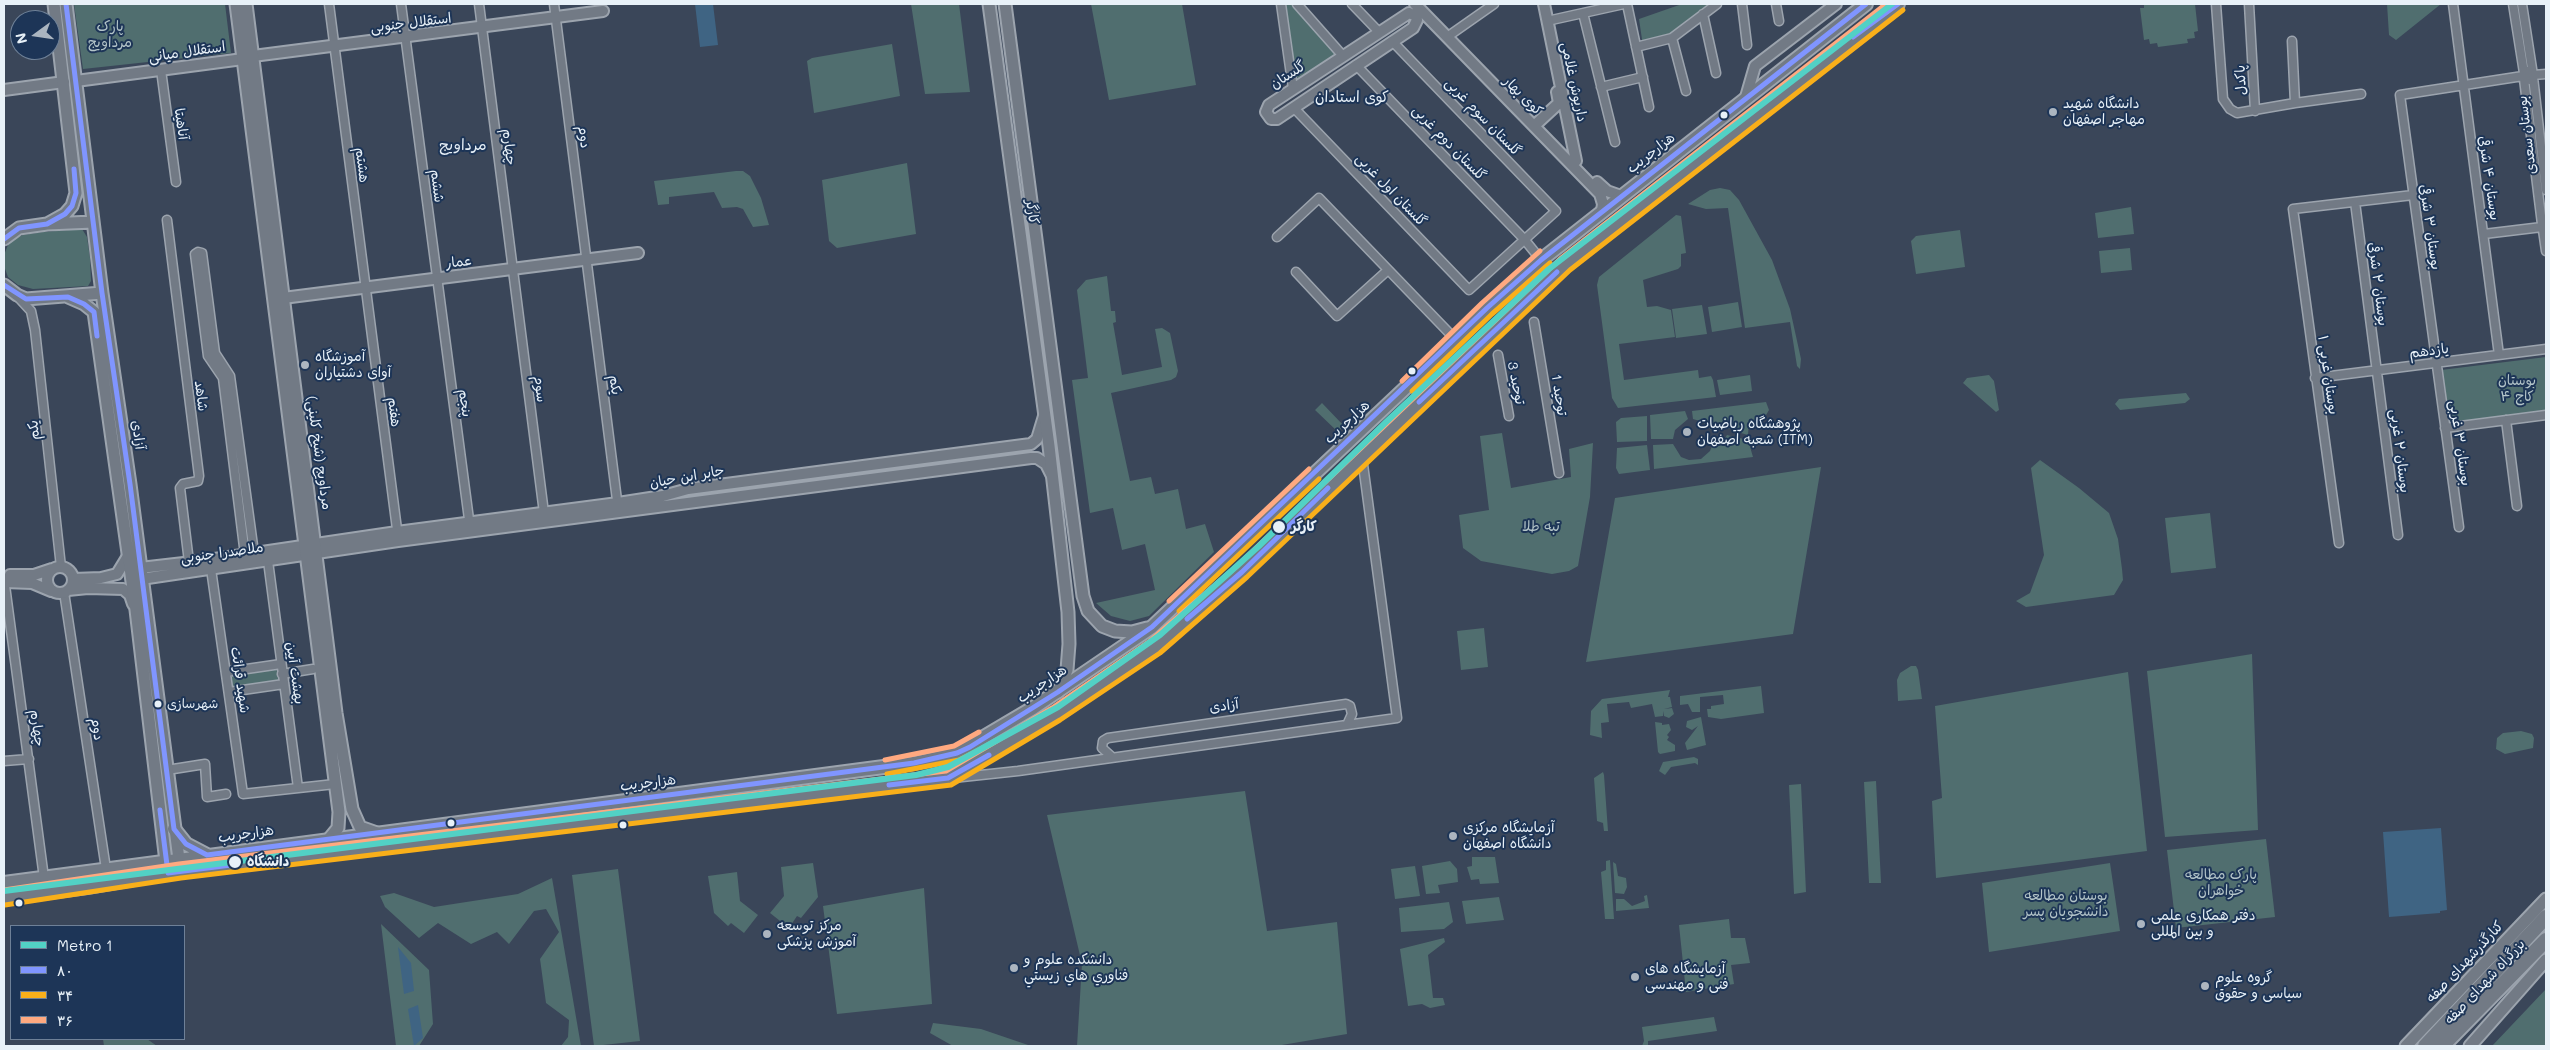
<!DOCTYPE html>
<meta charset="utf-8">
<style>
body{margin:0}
#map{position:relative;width:2550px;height:1050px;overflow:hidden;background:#3a4659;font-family:Mali,sans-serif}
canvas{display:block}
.frame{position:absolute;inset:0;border:5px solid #e8f1f8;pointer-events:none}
.legend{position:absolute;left:10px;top:925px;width:175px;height:115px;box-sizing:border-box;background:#1d3557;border:1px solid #6e8097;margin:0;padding:6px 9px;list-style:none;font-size:15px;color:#e8f1f8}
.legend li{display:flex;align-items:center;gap:10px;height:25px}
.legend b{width:25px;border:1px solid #6e8097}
.north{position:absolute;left:10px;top:10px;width:50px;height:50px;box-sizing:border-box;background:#1d3557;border:1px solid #6e8097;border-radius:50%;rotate:256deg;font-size:14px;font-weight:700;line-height:20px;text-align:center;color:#e8f1f8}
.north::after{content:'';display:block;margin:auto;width:18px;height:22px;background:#abb5c0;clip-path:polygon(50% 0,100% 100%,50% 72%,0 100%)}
</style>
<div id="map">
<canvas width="2550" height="1050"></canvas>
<div class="frame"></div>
<ul class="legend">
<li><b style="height:6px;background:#52d1c5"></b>Metro 1</li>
<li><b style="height:6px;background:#8095ff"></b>۸۰</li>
<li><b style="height:6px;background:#f9af1a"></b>۳۴</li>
<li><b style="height:6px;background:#ffa980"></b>۳۶</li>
</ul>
<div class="north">N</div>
</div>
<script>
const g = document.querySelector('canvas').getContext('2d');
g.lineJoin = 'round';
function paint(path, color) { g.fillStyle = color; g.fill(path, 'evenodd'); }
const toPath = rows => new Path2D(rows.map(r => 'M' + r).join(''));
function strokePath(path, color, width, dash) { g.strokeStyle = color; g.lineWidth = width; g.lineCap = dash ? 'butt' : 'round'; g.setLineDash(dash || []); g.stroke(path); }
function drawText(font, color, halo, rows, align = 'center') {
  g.font = font + ' Mali,"Playpen Sans Arabic",sans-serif'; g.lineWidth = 4; g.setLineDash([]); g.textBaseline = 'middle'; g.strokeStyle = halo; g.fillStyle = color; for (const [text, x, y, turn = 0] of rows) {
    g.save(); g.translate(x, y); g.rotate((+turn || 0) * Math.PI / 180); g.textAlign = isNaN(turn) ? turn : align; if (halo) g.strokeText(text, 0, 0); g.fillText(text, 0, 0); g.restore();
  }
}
paint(toPath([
 [74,4,225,4,231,53,83,69],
 [911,4,959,4,970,92,925,94],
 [1091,4,1182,4,1196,85,1109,100],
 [1281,4,1297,4,1343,56,1293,89],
 [1682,4,1713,4,1665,41,1643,46,1639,19],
 [2144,4,2195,4,2198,31,2194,32,2195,38,2187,39,2188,43,2158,47,2157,43,2150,44,2149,39,2144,40,2140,8,2144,8],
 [2387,4,2441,4,2396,40,2389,35],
 [892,44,900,96,814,113,807,61,812,58],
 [907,163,916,234,837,248,829,241,822,180],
 [736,171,743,171,750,176,761,198,769,225,753,227,743,209,737,207,722,208,714,192,669,197,669,204,658,205,654,181],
 [1720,188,1730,190,1739,200,1772,260,1790,309,1801,359,1800,369,1797,366,1790,322,1745,328,1728,208,1706,209,1688,204,1710,190],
 [2131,207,2134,234,2098,238,2095,213],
 [1676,215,1681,216,1686,253,1681,254,1681,266,1678,269,1643,280,1647,307,1657,306,1671,310,1675,337,1619,344,1624,380,1698,370,1699,378,1711,376,1713,380,1716,397,1618,408,1612,398,1597,285,1599,277],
 [82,229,87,237,90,258,91,281,88,286,33,289,18,285,8,277,4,266,4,255,8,245,14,239,23,235,43,232],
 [1960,230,1965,267,1916,274,1911,241,1916,236],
 [2130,248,2132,270,2101,273,2099,251],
 [1107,276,1111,311,1115,311,1116,322,1113,323,1122,375,1162,367,1155,329,1162,328,1170,333,1178,371,1176,377,1171,380,1111,393,1130,481,1151,477,1155,494,1178,489,1186,529,1205,524,1214,552,1149,616,1130,621,1111,616,1096,603,1155,590,1145,544,1122,550,1113,508,1090,513,1072,380,1088,378,1077,290,1086,280],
 [1738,302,1742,327,1712,332,1708,307],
 [1702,305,1707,334,1676,338,1672,309],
 [2546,357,2546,413,2451,425,2448,423,2441,370],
 [1750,375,1752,391,1720,395,1717,380],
 [1989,375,1994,381,1999,410,1996,412,1963,383,1967,378],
 [2186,393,2190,399,2185,403,2120,410,2115,404,2119,399],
 [1766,402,1769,410,1766,415,1759,416,1759,422,1749,422,1748,435,1741,433,1738,428,1711,430,1703,422,1693,419,1692,411],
 [1322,403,1344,426,1338,432,1315,410],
 [1685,411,1688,419,1675,430,1673,439,1651,439,1650,415],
 [1647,416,1647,441,1617,442,1616,422,1621,418],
 [1502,433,1511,488,1571,477,1569,449,1593,443,1590,497,1578,566,1569,571,1552,574,1481,561,1463,548,1459,515,1489,510,1480,436],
 [1727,435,1748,440,1753,457,1654,469,1653,445,1673,444,1681,457,1689,460,1701,459,1710,451,1715,439,1725,438],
 [1647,445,1650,470,1619,474,1616,468,1617,448],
 [2040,460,2079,488,2109,513,2118,539,2122,569,2123,580,2114,595,2026,607,2016,601,2030,593,2044,555,2031,468],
 [1821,467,1793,634,1586,662,1615,498],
 [2210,513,2216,568,2171,573,2165,518],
 [1484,628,1488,667,1461,670,1457,631],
 [2252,654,2258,830,2165,837,2147,671],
 [281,664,284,684,229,692,226,672],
 [1911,666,1916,666,1918,670,1922,699,1898,701,1897,680,1900,673],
 [2128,672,2147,851,1936,878,1932,801,1942,798,1935,706],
 [1761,686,1764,713,1721,719,1708,717,1707,709,1711,709,1711,706,1724,704,1723,695,1700,697,1700,712,1692,712,1688,704,1680,705,1680,696],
 [1670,690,1668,697,1670,697,1672,707,1664,709,1672,708,1674,714,1669,718,1664,716,1664,711,1663,716,1655,717,1652,704,1631,708,1629,702,1607,704,1609,722,1601,723,1602,738,1590,735,1591,711,1602,699],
 [1701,717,1706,745,1687,750,1685,743,1698,726,1692,730,1686,727,1687,721],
 [1655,722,1662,723,1662,725,1669,724,1671,730,1667,735,1669,737,1667,740,1675,745,1675,751,1660,754,1658,752],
 [2521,731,2532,734,2534,738,2533,748,2505,754,2496,749,2497,738,2503,733],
 [1694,757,1698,759,1698,765,1695,763,1671,767,1665,775,1659,771,1663,762],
 [1603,772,1604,775,1608,831,1604,831,1603,823,1597,821,1594,778],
 [1876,781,1881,883,1869,883,1864,782],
 [1801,784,1806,892,1794,894,1789,785],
 [1245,791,1267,931,1337,922,1347,1034,1276,1046,1077,1046,1082,964,1047,815],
 [2266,839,2275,917,2176,928,2167,850],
 [1472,857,1495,857,1499,883,1480,884,1479,879,1471,880,1467,867,1472,866],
 [1610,860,1614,919,1605,919,1601,872,1606,870,1606,861],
 [1450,861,1457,869,1458,882,1438,885,1440,893,1426,894,1422,866],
 [1613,862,1616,864,1618,876,1626,878,1627,887,1624,894,1615,893],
 [813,863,818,897,801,918,797,916,789,928,770,913,784,896,781,867],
 [2110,863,2120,931,1989,952,1982,883],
 [1415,866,1420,896,1395,899,1391,869],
 [618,869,640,1041,594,1046,572,875],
 [737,872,740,901,758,915,744,933,731,923,728,926,714,913,708,876],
 [552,878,581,1046,561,1046,568,1037,569,1020,546,1003,540,959,559,932,546,909,534,911,509,944,497,932,471,944,438,923,419,938,385,907,380,896,394,893,434,907,518,894],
 [924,888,932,1004,837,1014,823,906],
 [1647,895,1649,908,1616,911,1616,899,1624,899,1632,906,1645,901,1644,896],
 [1499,897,1504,920,1466,924,1462,901],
 [1449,902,1453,922,1444,929,1401,932,1399,908],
 [1729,919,1731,938,1745,938,1750,963,1731,965,1734,984,1686,992,1679,925],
 [381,924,429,970,433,1024,419,1046,396,1046],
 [1444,938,1445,942,1428,955,1433,998,1443,998,1445,1005,1430,1008,1422,1004,1408,1006,1400,949],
 [2546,989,2546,1046,2492,1046],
 [1714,1017,1717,1031,1648,1041,1648,1046,1642,1046,1644,1041,1642,1027],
 [933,1023,981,1029,1031,1046,953,1046,930,1033],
 [103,1039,147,1039,157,1046,104,1046]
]), '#506e6f');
paint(toPath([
 [695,4,713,4,718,45,700,47],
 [2441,828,2447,910,2440,911,2440,913,2389,917,2383,832],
 [398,947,411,963,414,991,404,994],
 [418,1005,423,1038,414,1046,408,1009]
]), '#3f6483');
const minor = toPath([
 [329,4,398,537],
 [401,4,470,527],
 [479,4,544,513],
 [554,4,618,508],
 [1281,4,1293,89],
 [1297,4,1343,56],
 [1352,4,1379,32],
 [1627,4,1649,107],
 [1742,4,1747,45],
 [1776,4,1779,21],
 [2216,4,2223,99,2230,109,2237,113,2295,103],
 [2249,4,2255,111],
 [2453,4,2499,355],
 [2513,4,2524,73],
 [2522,4,2533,75,2530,80,2524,78,2527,71,2532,73],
 [1583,13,1615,142],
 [1703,14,1716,73],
 [1547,21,1624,4],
 [1447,37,1494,4],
 [1672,38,1686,91],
 [2292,41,2295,103,2361,94],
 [1636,47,1672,38,1717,4],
 [1356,65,1524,239,1541,260],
 [161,70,176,182],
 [2533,75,2546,74],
 [2533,77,2546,190],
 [2524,79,2542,224],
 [1601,87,1643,77],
 [1294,108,1469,290,1556,211,1392,41],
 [2355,202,2398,535],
 [167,220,199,476,198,481,183,484,180,488,189,562],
 [2543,230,2546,251],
 [2484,234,2542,227],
 [1277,237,1319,198,1455,339],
 [1296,272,1337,316,1388,270],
 [18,297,31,311,35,330,61,567],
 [1534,322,1559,473],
 [1498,355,1509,416],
 [2315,378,2546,349],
 [2506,420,2517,506],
 [2445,428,2546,415],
 [2459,527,2400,95,2523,76],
 [2339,543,2293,209,2413,195],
 [245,555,223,378,208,356,195,254,198,252,202,253,215,353,230,376,254,553],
 [268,561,298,788],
 [211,569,243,794,335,784],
 [4,578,44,878],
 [64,592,106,869],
 [226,672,281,664],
 [282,674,313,669],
 [229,692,284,684],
 [1347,725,1397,718,1362,457],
 [4,761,29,759],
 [167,770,205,764,207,797,226,794],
 [953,778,1018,771,1347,725,1352,714,1350,706,1346,704,1108,738,1103,741,1102,748,1112,757]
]);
const tertiary = toPath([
 [1415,4,1600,194,1603,204,1602,211],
 [1544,4,1576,161,1572,164],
 [1409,13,1416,16,1417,20,1413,28,1277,119,1271,119,1266,112,1269,105,1409,13],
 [253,56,603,11],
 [76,81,243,59],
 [4,90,64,82],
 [1746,97,1755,66,1836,4],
 [1534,126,1559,103,1557,92],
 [1597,182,1607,191,1621,196],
 [283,298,638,253],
 '47 580a13 13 0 1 1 26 0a13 13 0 1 1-26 0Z',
 [140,568,201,561,397,532,618,503,663,496,688,489,1023,445,1031,444,1037,439,1044,416],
 [10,575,34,575,52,569],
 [73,579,101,578,117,574,128,556],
 [141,579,398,541,1031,458,1037,458,1046,464,1051,474],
 [4,582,32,583,51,591],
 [68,590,88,588,123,589,130,595,133,604]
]);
const secondary = toPath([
 [66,4,102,293,130,484,180,867],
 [236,4,339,812,338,828,329,839],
 [246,4,336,713,352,809,360,827,377,833],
 [989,4,1049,446,1068,612,1069,644,1067,670,1058,692],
 [1005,4,1083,596,1088,611,1102,626,1115,631,1132,632,1147,628],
 [47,224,65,214,72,206,76,193,54,4],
 [4,239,19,228,47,224,93,222],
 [4,285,17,295,26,299,102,293],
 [68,297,84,304,94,312,136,610,167,870],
 [2406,1046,2546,899],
 [2470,1046,2546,960]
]);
const primary = toPath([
 [174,829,186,844,207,855],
 [4,883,914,763,957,753,1033,708,1152,627,1416,378,1487,308,1541,260,1866,4],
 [4,898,87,887,180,871,948,778,1056,714,1155,647,1242,572,1565,264,1898,4]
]);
const trunk = toPath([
 [2425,1046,2546,917],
 [2442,1046,2546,940]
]);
strokePath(minor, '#9ca4ae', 11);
strokePath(tertiary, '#9ca4ae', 14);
strokePath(secondary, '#9ca4ae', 15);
strokePath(primary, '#9ca4ae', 16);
strokePath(trunk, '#9ca4ae', 18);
strokePath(minor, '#727a85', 8);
strokePath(tertiary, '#727a85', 10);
strokePath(secondary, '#727a85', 11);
strokePath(primary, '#727a85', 12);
strokePath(trunk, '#727a85', 14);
strokePath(toPath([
 [66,4,102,293,130,484,174,829,186,844,207,855,914,763,957,753,970,747,1058,692,1152,627,1487,308,1541,260,1866,4],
 [1853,37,1898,4],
 [4,239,19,228,47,224,65,214,72,206,76,193,74,169],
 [4,285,26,299,68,297,84,304,94,312,97,336],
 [1419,402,1557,272],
 [1187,619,1242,572,1328,488],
 [889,785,948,778,989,755],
 [160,810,168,873,231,865]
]), '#8095ff', 5);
strokePath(toPath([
 [1412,391,1492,314,1550,263],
 [1179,611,1319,479],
 [887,774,959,760,987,746],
 [5,905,181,878,951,785,1060,720,1160,653,1247,577,1570,270,1903,10]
]), '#f9af1a', 5);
strokePath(toPath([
 [1402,381,1482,303,1540,251],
 [1169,601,1309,469],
 [885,760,954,746,979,732],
 [4,890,179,864,946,771,1052,708,1150,641,1237,566,1560,259,1886,4]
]), '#ffa980', 5);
strokePath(toPath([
 [4,891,916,775,948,767,1058,707,1160,635,1259,546,1385,423,1549,269,1892,4]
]), '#52d1c5', 6);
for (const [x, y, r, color] of [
 [2053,112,5,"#abb5c0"],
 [1724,115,4.5,"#e8f1f8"],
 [305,365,5,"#abb5c0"],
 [1412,371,4.5,"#e8f1f8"],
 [1687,432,5,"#abb5c0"],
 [1279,527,7,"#e8f1f8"],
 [158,704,4.5,"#e8f1f8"],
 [451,823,4.5,"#e8f1f8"],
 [623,825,4.5,"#e8f1f8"],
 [1453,836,5,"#abb5c0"],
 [235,862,7,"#e8f1f8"],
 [19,903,4.5,"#e8f1f8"],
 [2141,924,5,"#abb5c0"],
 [767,934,5,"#abb5c0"],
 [1014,968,5,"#abb5c0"],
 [1635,977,5,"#abb5c0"],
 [2205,986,5,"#abb5c0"]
]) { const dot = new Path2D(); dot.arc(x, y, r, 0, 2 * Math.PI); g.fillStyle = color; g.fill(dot); strokePath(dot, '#1d3557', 2); }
drawText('13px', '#e8f1f8', '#1d3557', [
 ["شهرسازی",167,704]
], 'left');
drawText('14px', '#e8f1f8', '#1d3557', [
 ["استقلال جنوبی",411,23,-7],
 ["استقلال میانی",187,52,-8],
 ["گلستان",1288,75,-33],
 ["پاکدل",2241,80,-93],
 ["داریوش غلامی",1574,82,78],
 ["کوی بهار",1523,96,45],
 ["گلستان سوم غربی",1483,117,46],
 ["آناهیتا",181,124,82],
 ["بوستان سعدی",2527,135,-97],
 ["دوم",584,137,83],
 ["گلستان دوم غربی",1449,143,46],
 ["چهارم",509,147,83],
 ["هزارجریب",1651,153,-38],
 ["هشتم",362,165,83],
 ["بوستان ۴ شرقی",2489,178,82],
 ["ششم",437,186,83],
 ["گلستان اول غربی",1391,190,46],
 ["کارگر",1032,212,82],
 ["بوستان ۳ شرقی",2430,227,82],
 ["عمار",459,262,-7],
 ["بوستان ۲ شرقی",2378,284,83],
 ["یازدهم",2429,351,-7],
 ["بوستان غربی ۱",2328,375,82],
 ["توحید 3",1516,383,79],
 ["یکم",615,385,83],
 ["سوم",540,389,83],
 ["توحید 1",1559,395,81],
 ["شاهد",201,396,83],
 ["پنجم",465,403,82],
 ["هفتم",394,412,83],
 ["هزارجریب",1347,422,-43],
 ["یکم",34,430,-96],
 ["آزادی",138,435,82],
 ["بوستان ۳ غربی",2460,443,82],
 ["بوستان ۲ غربی",2400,451,83],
 ["مرداویج (شیخ کلینی)",319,453,82],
 ["جابر ابن حیان",687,477,-10],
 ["ملاصدرا جنوبی",222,553,-8],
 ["بهشت آیین",295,673,82],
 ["شهید قرائت",240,680,82],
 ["هزارجریب",1042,684,-34],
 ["آزادی",1224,706,-8],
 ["چهارم",37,728,82],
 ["دوم",97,729,81],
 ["هزارجریب",648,783,-7],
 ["هزارجریب",246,834,-8],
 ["کنارگذرشهدای صفه",2465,962,-47],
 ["بزرگراه شهدای صفه",2485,982,-47]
]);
drawText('14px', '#b4c5c9', '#1d3557', [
 ["پارک",110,27],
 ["مرداویج",110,43],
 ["بوستان",2517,381],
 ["کاج ۴",2517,397],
 ["تبه طلا",1541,527],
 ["پارک مطالعه",2221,875],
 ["خواهران",2221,891],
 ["بوستان مطالعه",2066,896],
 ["دانشجویان پسر",2066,912]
]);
drawText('14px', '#e8f1f8', '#1d3557', [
 ["دانشگاه شهید",2063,104],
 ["مهاجر اصفهان",2063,120],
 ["آموزشگاه",315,357],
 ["آوای دشتیاران",315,373],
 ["پژوهشگاه رياضيات",1697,424],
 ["شعبه اصفهان (ITM)",1697,440],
 ["آزمایشگاه مرکزی",1463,828],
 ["دانشگاه اصفهان",1463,844],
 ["دفتر همکاری علمی",2151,916],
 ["و بین المللی",2151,932],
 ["مرکز توسعه",777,926],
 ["آموزش پزشکی",777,942],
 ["دانشکده علوم و",1024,960],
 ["فناوري هاي زيستي",1024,976],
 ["آزمایشگاه های",1645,969],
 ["فنی و مهندسی",1645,985],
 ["گروه علوم",2215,978],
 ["سیاسی و حقوق",2215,994]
], 'left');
drawText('bold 14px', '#e8f1f8', '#1d3557', [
 ["کارگر",1291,527],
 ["دانشگاه",247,862]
], 'left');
drawText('15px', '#e8f1f8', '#1d3557', [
 ["کوی استادان",1352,97],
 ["مرداویج",463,145]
]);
</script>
